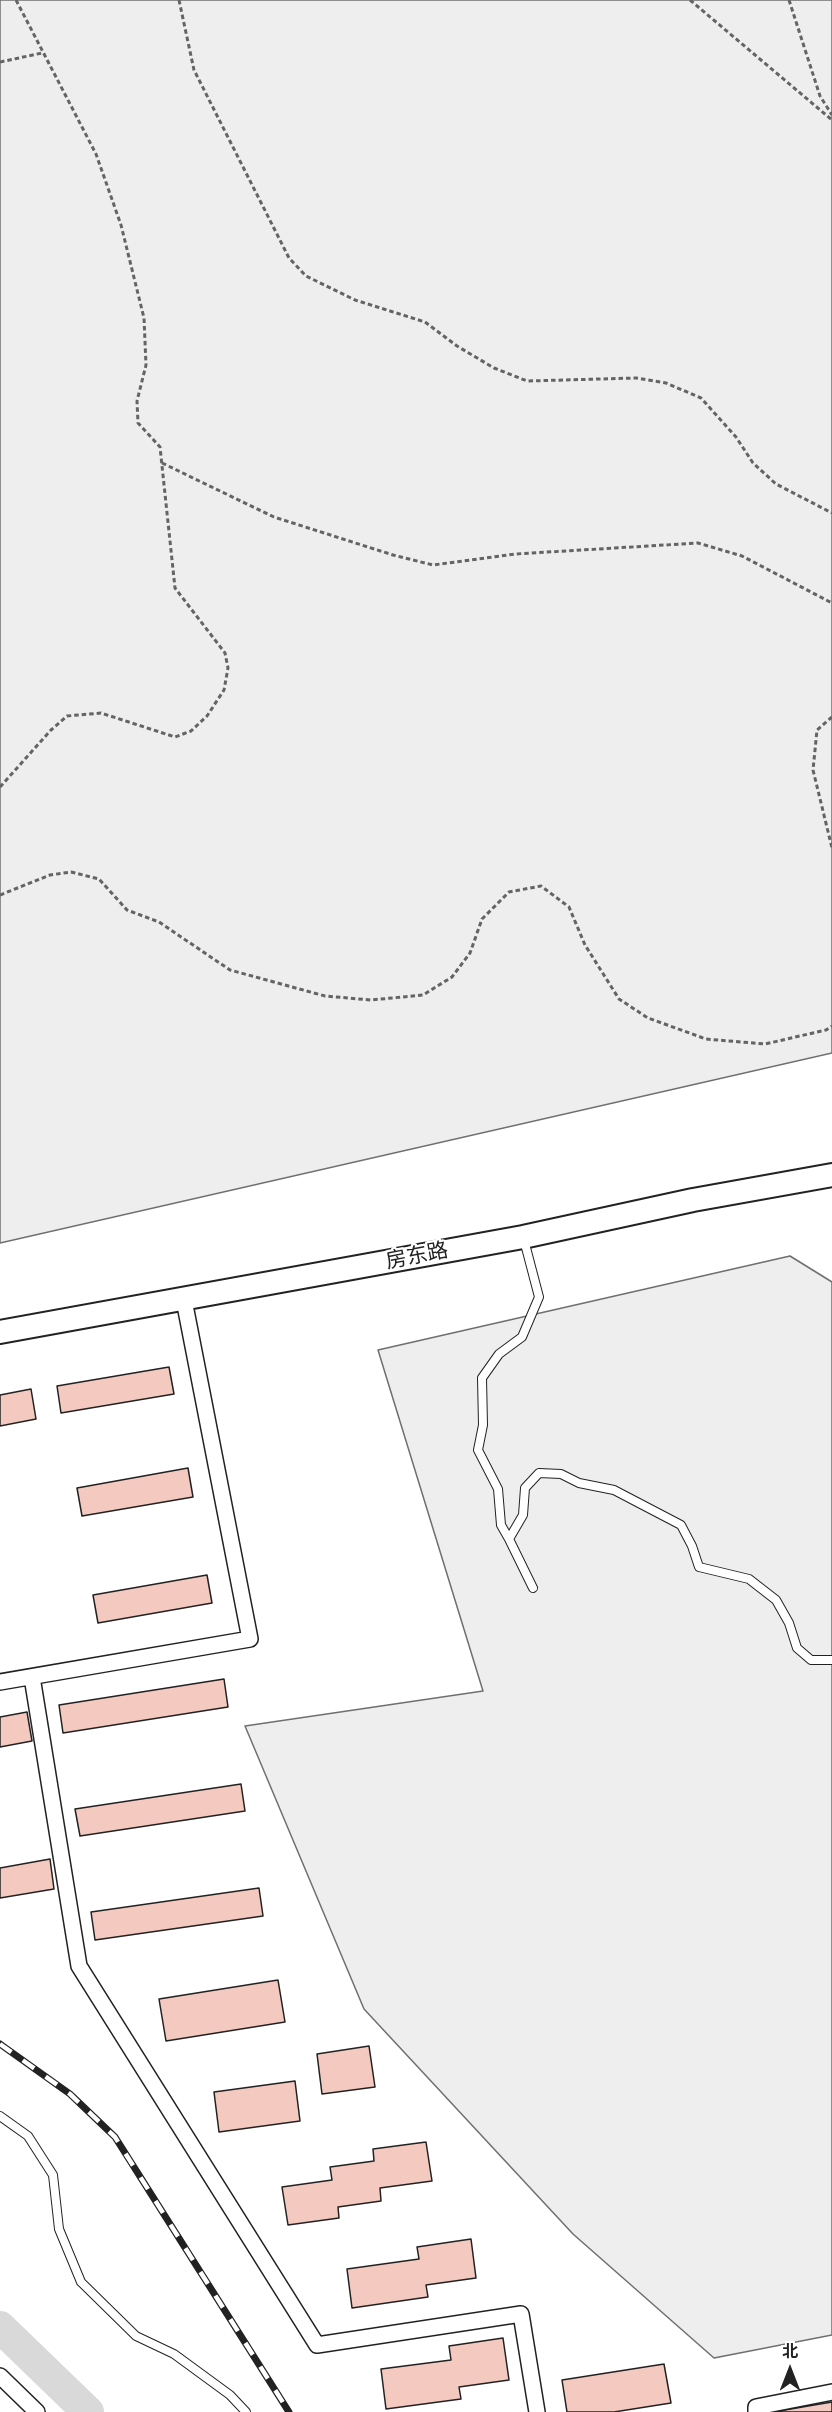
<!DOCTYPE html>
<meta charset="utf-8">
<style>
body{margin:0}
#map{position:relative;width:832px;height:2412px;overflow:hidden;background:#fff;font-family:"Crimson Pro","Noto Sans SC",serif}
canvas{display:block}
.north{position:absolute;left:760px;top:2340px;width:60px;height:60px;-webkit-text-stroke:4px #fff;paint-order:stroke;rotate:0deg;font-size:16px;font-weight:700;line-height:24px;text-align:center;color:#222}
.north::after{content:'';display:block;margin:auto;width:21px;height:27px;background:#222;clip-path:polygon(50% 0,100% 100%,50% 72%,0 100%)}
</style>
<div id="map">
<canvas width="832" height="2412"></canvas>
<div class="north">北</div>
</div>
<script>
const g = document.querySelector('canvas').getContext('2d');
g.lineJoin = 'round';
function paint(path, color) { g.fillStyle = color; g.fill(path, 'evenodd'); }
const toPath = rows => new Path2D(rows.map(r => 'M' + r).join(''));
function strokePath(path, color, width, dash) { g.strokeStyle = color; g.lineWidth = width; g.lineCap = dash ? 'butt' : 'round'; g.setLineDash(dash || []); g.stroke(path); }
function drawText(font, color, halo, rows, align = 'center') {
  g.font = font + ' "Crimson Pro","Noto Sans SC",serif'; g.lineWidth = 4.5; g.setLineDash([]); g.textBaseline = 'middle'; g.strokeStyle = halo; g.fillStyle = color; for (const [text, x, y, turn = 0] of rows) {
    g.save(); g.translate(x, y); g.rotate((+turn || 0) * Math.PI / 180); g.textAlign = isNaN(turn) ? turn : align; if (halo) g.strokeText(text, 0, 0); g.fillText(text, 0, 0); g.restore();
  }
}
const green = toPath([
 [0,0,832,0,832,1053,0,1243,0,0],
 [790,1256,832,1282,832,2335,714,2358,573,2234,364,2009,245,1726,483,1691,378,1350,790,1256]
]);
paint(green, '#eee');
strokePath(green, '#6f6f6f', 1.5);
strokePath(toPath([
 [0,2327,88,2412]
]), '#d9d9d9', 32);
const building = toPath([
 [169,1367,174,1394,61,1413,57,1386,169,1367],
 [31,1389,36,1419,0,1426,0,1395,31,1389],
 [188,1468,193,1497,82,1516,77,1488,188,1468],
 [207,1575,212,1603,98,1623,93,1595,207,1575],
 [224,1679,228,1707,63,1733,59,1705,224,1679],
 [27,1712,32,1741,0,1747,0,1717,27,1712],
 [241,1784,245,1811,80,1836,75,1809,241,1784],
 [50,1859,54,1889,0,1898,0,1868,50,1859],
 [259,1888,263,1916,95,1940,91,1912,259,1888],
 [278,1980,285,2022,166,2041,159,1999,278,1980],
 [369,2046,375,2087,322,2094,317,2054,369,2046],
 [295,2081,300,2121,219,2132,214,2092,295,2081],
 [426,2142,432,2181,380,2188,381,2201,338,2207,339,2218,288,2225,282,2187,332,2180,330,2167,374,2161,373,2149,426,2142],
 [471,2239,476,2278,426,2285,428,2297,352,2308,347,2269,419,2259,417,2247,471,2239],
 [503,2338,509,2380,459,2387,461,2399,386,2409,381,2369,451,2360,449,2346,503,2338],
 [664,2364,671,2403,614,2412,567,2412,562,2380,664,2364],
 [832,2402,832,2412,773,2412,832,2402]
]);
paint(building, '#f3c9c0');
strokePath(building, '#222', 1.5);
const service = toPath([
 [509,1539,501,1525,498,1489,478,1450,483,1425,482,1378,499,1354,522,1337,539,1297,524,1240],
 [533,1588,509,1539,523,1515,525,1488,539,1473,561,1474,579,1483,614,1490,681,1525,692,1546,699,1567,749,1579,776,1600,789,1623,797,1648,811,1660,832,1660],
 [0,2116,28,2136,53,2175,59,2229,81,2282,136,2336,174,2354,230,2395,246,2412]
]);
const minor = toPath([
 [32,1677,79,1966,317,2345,521,2314,537,2412],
 [0,1682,250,1639,184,1300],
 [0,2376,37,2412],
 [756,2412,756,2407,832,2392]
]);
const secondary = toPath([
 [0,1332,523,1237,693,1200,832,1175]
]);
strokePath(service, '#222', 10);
strokePath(minor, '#222', 18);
strokePath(secondary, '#222', 26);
strokePath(toPath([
 [179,0,194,70,289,258,306,276,355,300,425,322,457,346,494,368,527,381,636,378,666,383,701,398,736,437,753,463,776,484,832,513],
 [690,0,832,120],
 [789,0,820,96,832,115],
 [0,62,42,53],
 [162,463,274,517,393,555,433,565,515,554,698,543,742,556,832,603],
 [832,717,817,730,813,770,832,848],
 [0,787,51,730,67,716,101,713,175,737,191,731,207,716,224,690,228,668,225,653,175,588,160,447,138,423,137,401,146,365,144,318,121,225,96,154,16,0],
 [0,895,50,875,71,872,99,879,127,910,159,922,230,970,325,996,371,1000,423,995,452,977,470,953,482,919,509,892,541,886,569,907,585,945,619,999,648,1018,706,1039,765,1044,826,1030,832,1026]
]), '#646464', 3, [4.5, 3]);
strokePath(service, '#fff', 8);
strokePath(minor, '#fff', 15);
strokePath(secondary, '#fff', 22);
const rail = toPath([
 [0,2044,70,2094,115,2137,289,2412]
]);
strokePath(rail, '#222', 7);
strokePath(rail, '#fff', 4.5, [14]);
drawText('21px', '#222', '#fff', [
 ["房东路",417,1256,-11]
]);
</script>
